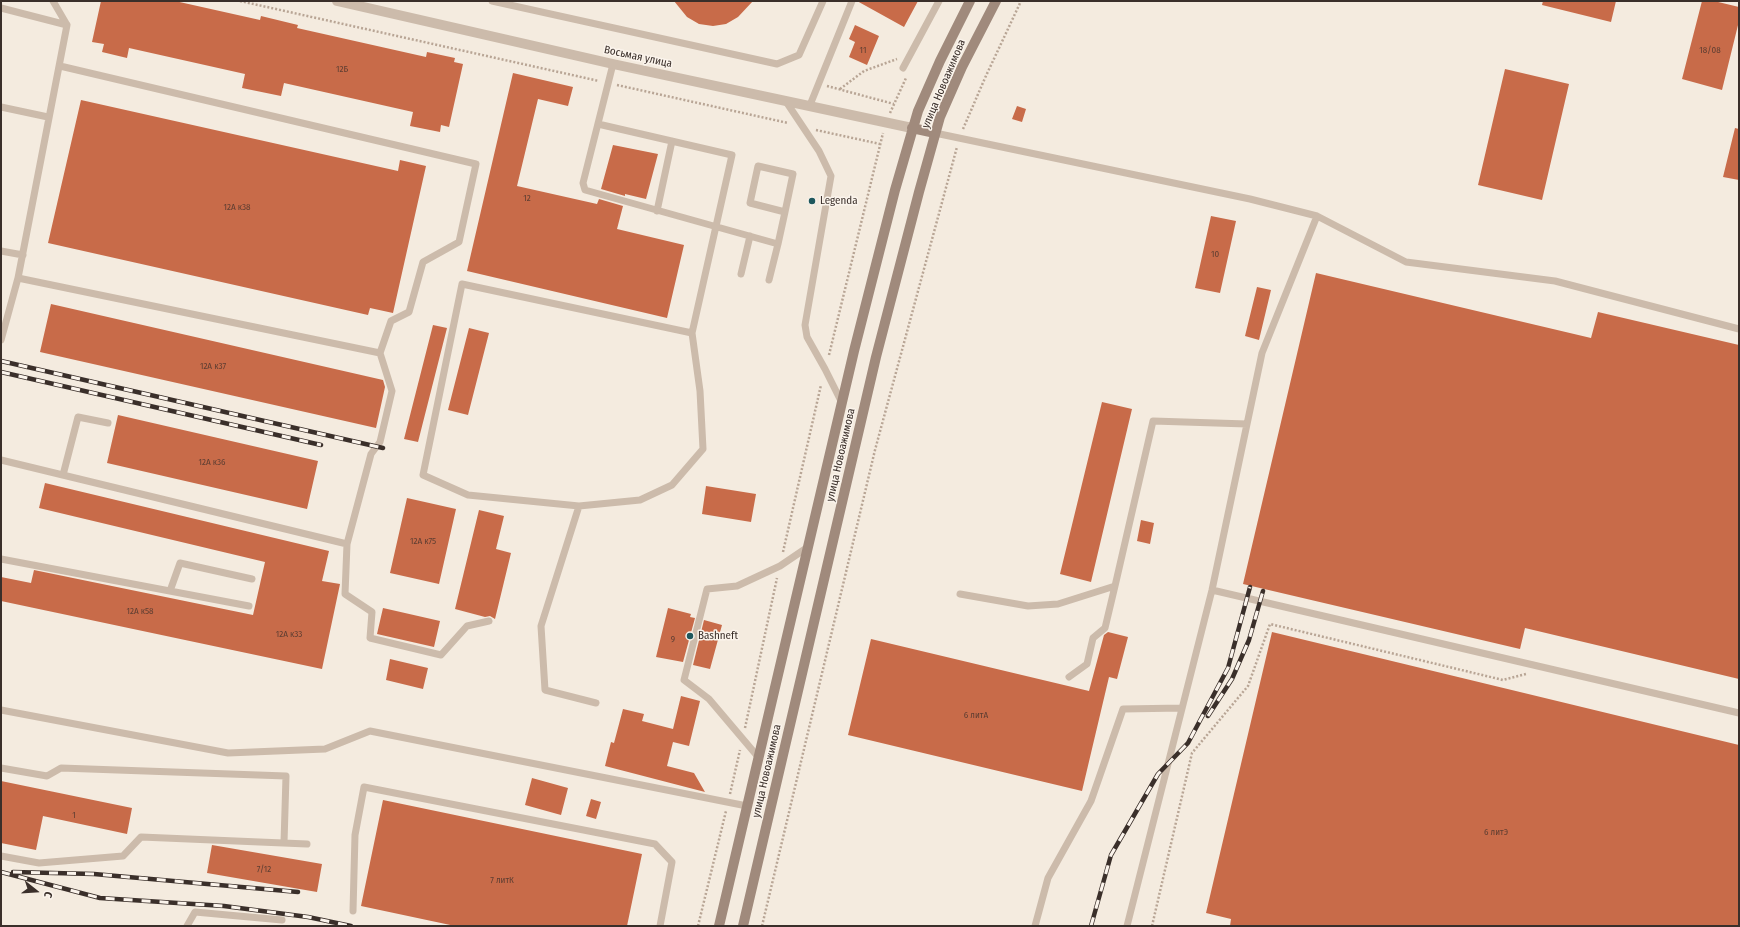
<!DOCTYPE html>
<meta charset="utf-8">
<style>
body{margin:0}
#map{position:relative;width:1740px;height:927px;overflow:hidden;background:#f4ebdf;font-family:"Fira Sans Condensed",sans-serif}
canvas{display:block}
.frame{position:absolute;inset:0;border:2px solid #3a2f2a;pointer-events:none}
.north{position:absolute;left:16px;top:871px;width:40px;height:40px;-webkit-text-stroke:3px #fbf4ec;paint-order:stroke;rotate:107deg;font-size:11px;font-weight:700;line-height:16px;text-align:center;color:#3a2f2a}
.north::after{content:'';display:block;margin:auto;width:14px;height:18px;background:#3a2f2a;clip-path:polygon(50% 0,100% 100%,50% 72%,0 100%)}
</style>
<div id="map">
<canvas width="1740" height="927"></canvas>
<div class="frame"></div>
<div class="north">С</div>
</div>
<script>
const g = document.querySelector('canvas').getContext('2d');
g.lineJoin = 'round';
function paint(path, color) { g.fillStyle = color; g.fill(path, 'evenodd'); }
const toPath = rows => new Path2D(rows.map(r => 'M' + r).join(''));
function strokePath(path, color, width, dash) { g.strokeStyle = color; g.lineWidth = width; g.lineCap = dash ? 'butt' : 'round'; g.setLineDash(dash || []); g.stroke(path); }
function drawText(font, color, halo, rows, align = 'center') {
  g.font = font + ' "Fira Sans Condensed",sans-serif'; g.lineWidth = 3; g.setLineDash([]); g.textBaseline = 'middle'; g.strokeStyle = halo; g.fillStyle = color; for (const [text, x, y, turn = 0] of rows) {
    g.save(); g.translate(x, y); g.rotate((+turn || 0) * Math.PI / 180); g.textAlign = isNaN(turn) ? turn : align; if (halo) g.strokeText(text, 0, 0); g.fillText(text, 0, 0); g.restore();
  }
}
paint(toPath([
 [101,1,175,1,260,20,261,16,298,25,297,28,426,57,427,52,455,58,454,62,463,64,449,127,441,125,440,132,410,126,413,112,284,83,281,96,242,88,245,74,129,48,127,58,102,52,104,44,92,42],
 [674,1,753,1,738,17,726,24,713,26,699,24,687,17],
 [857,1,918,1,904,27],
 [1543,1,1616,1,1611,22,1542,5],
 [1702,1,1714,1,1739,7,1739,21,1722,90,1682,79],
 [855,25,879,36,867,65,849,57,855,42,849,39],
 [1505,69,1569,84,1542,200,1478,185],
 [513,73,573,87,568,106,538,99,517,186,597,204,599,199,623,206,617,229,684,245,667,318,467,271],
 [81,100,398,171,400,160,426,166,393,313,370,308,368,315,48,243],
 [1017,106,1026,109,1022,122,1012,119],
 [1735,128,1739,129,1739,180,1723,177],
 [613,145,658,154,646,199,625,194,625,196,601,189],
 [1211,216,1236,221,1220,293,1195,288],
 [1316,273,1591,338,1598,312,1739,345,1739,679,1525,628,1520,649,1243,584],
 [1257,287,1271,290,1259,340,1245,336],
 [51,304,383,380,385,387,376,428,40,352],
 [433,325,447,328,418,442,404,439],
 [469,328,489,333,468,415,448,410],
 [1102,402,1132,409,1091,582,1060,574],
 [118,415,318,461,307,509,107,463],
 [45,483,329,551,322,581,340,584,322,669,1,601,1,577,31,583,34,570,253,615,265,562,39,508],
 [706,486,756,494,751,522,702,514],
 [407,498,456,509,439,584,390,573],
 [479,510,504,516,496,549,511,553,495,619,490,616,485,617,455,609],
 [1141,520,1154,523,1150,544,1137,541],
 [383,608,440,621,434,647,377,634],
 [668,608,691,614,690,617,695,618,683,662,656,657],
 [704,620,722,625,710,669,693,665],
 [1108,632,1128,637,1117,679,1109,677,1082,791,848,735,871,639,1089,691,1104,635],
 [1272,632,1739,745,1739,926,1230,926,1231,919,1206,913],
 [390,659,428,668,423,689,386,680],
 [681,696,700,701,689,746,673,742,667,766,694,773,705,792,605,766,611,742,614,743,623,709,644,714,642,721,673,729],
 [532,778,568,788,561,815,525,805],
 [1,781,132,808,127,834,43,816,36,850,1,843],
 [591,799,601,802,596,819,586,816],
 [383,800,642,854,627,926,455,926,361,906],
 [212,845,322,864,317,892,207,873]
]), '#c86b49');
strokePath(toPath([
 [240,1,599,81],
 [617,85,788,123],
 [827,86,894,104],
 [840,89,864,71,897,59],
 [890,113,906,78],
 [963,129,985,78,1021,1],
 [816,130,880,144],
 [829,355,883,133],
 [783,552,821,385],
 [745,728,777,578],
 [730,794,740,750],
 [698,926,726,811],
 [762,926,875,450,957,147],
 [1152,926,1192,753,1248,686,1270,624,1503,680,1526,674]
]), '#b8a595', 2.5, [2, 2]);
strokePath(toPath([
 [492,1,777,64,799,55,823,1],
 [1,8,67,25],
 [613,64,583,183,585,190,778,244,785,212,793,174,758,166,750,203,785,212],
 [60,66,476,164,459,242,423,262,409,312,391,321,380,353,392,391,380,442,371,454,347,544],
 [903,68,939,1],
 [785,100,819,151,831,176,805,325,807,337,825,369,842,403],
 [810,105,852,1],
 [1,107,48,117],
 [598,124,732,155,692,333,462,284,423,475,468,495,579,506,640,500,672,485,703,449,700,391,692,333],
 [935,133,1250,199,1317,216,1406,262,1555,281,1739,329],
 [657,211,672,141],
 [1,251,23,255],
 [741,274,750,236],
 [18,278,380,353],
 [769,280,778,244],
 [1,340,18,278,67,25,53,1],
 [1,460,347,544,345,594,372,612,370,638,441,655,467,626,489,621],
 [63,475,78,417,108,423],
 [579,506,541,626,545,690,596,703],
 [1,559,249,606],
 [1212,590,1739,713],
 [170,591,180,563,252,579],
 [960,594,1028,606,1058,604,1115,586,1153,421,1247,424],
 [1069,677,1087,664,1093,638,1105,628,1115,586],
 [1,710,228,753,325,749,370,731,747,806],
 [759,758,709,699,684,680,707,589,737,586,780,566,808,547],
 [1,768,47,776,61,768,286,776,284,843],
 [1,856,39,863,123,856,141,837,307,844],
 [353,911,355,835,364,787,655,844,672,862,660,926],
 [187,926,195,912,282,920],
 [1035,926,1048,878,1091,801,1123,709,1182,708],
 [1127,926,1212,590,1262,353,1317,216]
]), '#ccbbab', 7);
strokePath(toPath([
 [337,1,613,64,912,128]
]), '#ccbbab', 10);
strokePath(toPath([
 [912,128,935,133],
 [719,926,854,351,895,190,918,111,940,61,970,1],
 [743,926,876,357,919,192,940,117,962,67,996,1]
]), '#a08a7c', 10);
const rail = toPath([
 [1,361,383,448],
 [1,372,321,445],
 [1208,716,1232,679,1249,640,1263,591],
 [1,872,100,898,224,906,308,917,351,926],
 [13,872,94,874,298,892],
 [1091,926,1111,855,1158,774,1188,743,1228,668,1250,587]
]);
strokePath(rail, '#3a2f2a', 4.5);
strokePath(rail, '#fbf4ec', 3, [9]);
for (const [x, y, r, color] of [
 [812,201,4,"#1e575d"],
 [690,636,4,"#1e575d"]
]) { const dot = new Path2D(); dot.arc(x, y, r, 0, 2 * Math.PI); g.fillStyle = color; g.fill(dot); strokePath(dot, '#fbf4ec', 1.5); }
drawText('9px', '#5e3e32', null, [
 ["11",863,50],
 ["18/08",1710,50],
 ["12Б",342,69],
 ["12",527,198],
 ["12А к38",237,207],
 ["10",1215,254],
 ["12А к37",213,366],
 ["12А к36",212,462],
 ["12А к75",423,541],
 ["12А к58",140,611],
 ["12А к33",289,634],
 ["9",673,639],
 ["6 литА",976,715],
 ["1",74,815],
 ["6 литЭ",1496,832],
 ["7/12",264,869],
 ["7 литК",502,880]
]);
drawText('11px', '#3a2f2a', '#fbf4ec', [
 ["Восьмая улица",638,57,12],
 ["улица Новоажимова",944,84,-67],
 ["улица Новоажимова",841,455,-77],
 ["улица Новоажимова",767,771,-77]
]);
drawText('11px', '#3a2f2a', '#fbf4ec', [
 ["Legenda",820,201],
 ["Bashneft",698,636]
], 'left');
</script>
